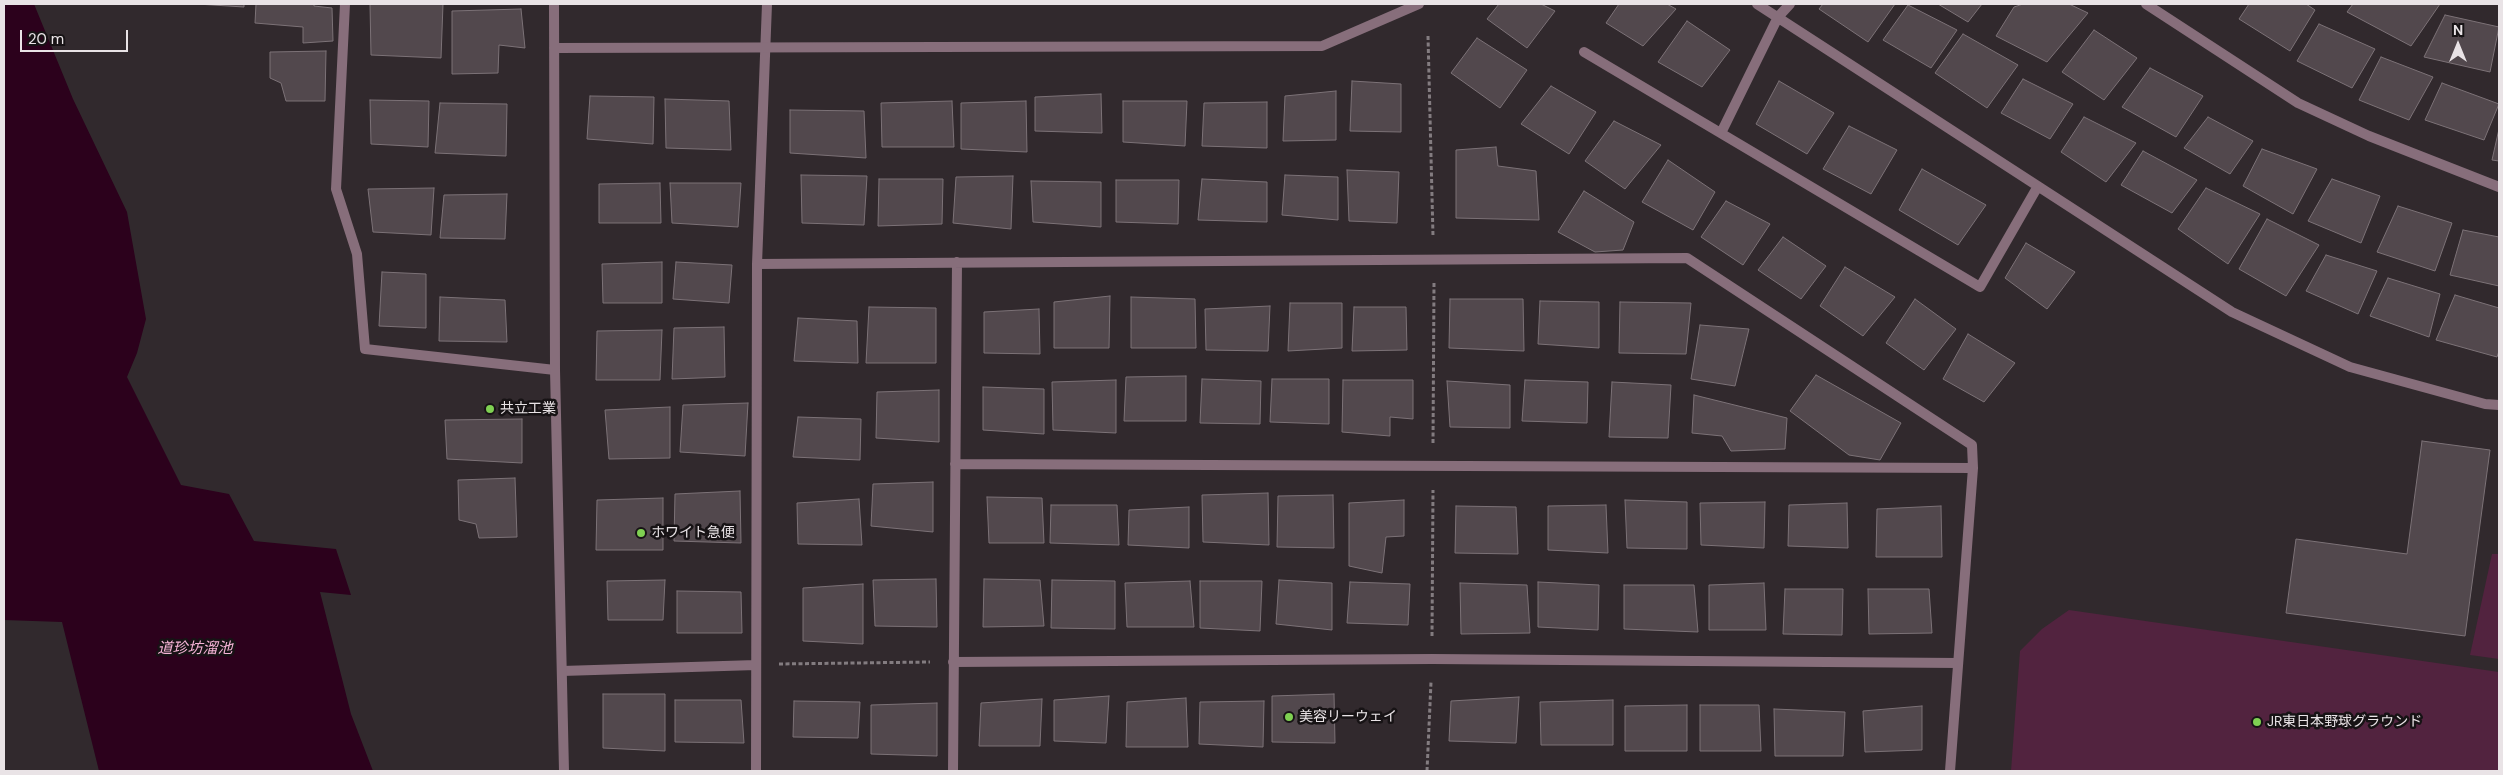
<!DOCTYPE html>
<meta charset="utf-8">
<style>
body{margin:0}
#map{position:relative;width:2503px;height:775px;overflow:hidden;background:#31292d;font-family:"DM Sans",sans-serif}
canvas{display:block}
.frame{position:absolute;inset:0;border:5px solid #e9e3e6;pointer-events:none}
.north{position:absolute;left:2433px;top:20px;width:50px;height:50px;-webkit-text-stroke:4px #171315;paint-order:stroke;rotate:0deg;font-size:14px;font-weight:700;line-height:20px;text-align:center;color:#e9e3e6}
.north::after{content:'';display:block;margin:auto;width:18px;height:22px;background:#e9e3e6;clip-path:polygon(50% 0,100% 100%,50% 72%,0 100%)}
.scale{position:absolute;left:20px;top:30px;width:108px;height:22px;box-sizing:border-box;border:2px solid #e9e3e6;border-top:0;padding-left:6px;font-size:15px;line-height:18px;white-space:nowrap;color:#e9e3e6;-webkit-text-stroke:4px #171315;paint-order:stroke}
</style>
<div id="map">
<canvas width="2503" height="775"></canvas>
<div class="frame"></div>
<div class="north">N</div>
<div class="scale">20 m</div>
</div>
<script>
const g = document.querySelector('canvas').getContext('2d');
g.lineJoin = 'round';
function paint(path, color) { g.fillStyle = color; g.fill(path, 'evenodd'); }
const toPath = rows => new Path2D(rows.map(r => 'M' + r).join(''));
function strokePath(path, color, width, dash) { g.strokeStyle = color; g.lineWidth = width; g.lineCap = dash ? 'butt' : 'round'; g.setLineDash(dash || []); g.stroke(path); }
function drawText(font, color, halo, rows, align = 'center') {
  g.font = font + ' "DM Sans","Noto Sans JP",sans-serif'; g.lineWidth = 5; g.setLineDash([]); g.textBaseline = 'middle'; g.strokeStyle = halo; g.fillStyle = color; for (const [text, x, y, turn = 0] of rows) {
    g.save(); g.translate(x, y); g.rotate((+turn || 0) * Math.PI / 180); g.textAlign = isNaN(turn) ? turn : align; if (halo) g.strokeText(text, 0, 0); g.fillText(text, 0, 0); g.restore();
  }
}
paint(toPath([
 [2492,554,2499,554,2499,659,2470,655],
 [2069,610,2499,672,2499,771,2011,771,2020,651,2042,629]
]), '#52233f');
paint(toPath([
 [4,4,34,4,73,99,127,212,146,319,137,353,127,377,181,485,229,494,254,541,336,549,351,595,320,592,351,714,373,771,99,771,62,622,4,620]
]), '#2c011c');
const building = toPath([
 [197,4,244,4,244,7,197,4],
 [256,4,314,4,314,6,332,8,333,41,303,43,303,27,255,23,256,4],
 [370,4,443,4,441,58,371,55,370,4],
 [1499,4,1541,4,1555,11,1527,48,1487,19,1499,4],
 [1619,4,1667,4,1676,9,1643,46,1606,23,1619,4],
 [1823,4,1895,4,1868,42,1819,9,1823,4],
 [1938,4,1982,4,1968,22,1938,4],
 [2023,4,2069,4,2088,13,2047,62,1996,36,2014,7,2023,4],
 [2249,4,2306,4,2315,10,2290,51,2239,19,2249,4],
 [2353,4,2440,4,2411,46,2347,12,2353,4],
 [1908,5,1957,30,1931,68,1883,40,1908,5],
 [521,9,525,48,499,45,498,73,452,74,452,11,521,9],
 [2445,15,2499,27,2490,72,2424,57,2445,15],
 [1687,21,1730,50,1702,87,1658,62,1687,21],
 [2319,24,2375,49,2352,88,2297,61,2319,24],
 [2094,30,2137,58,2104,100,2062,72,2094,30],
 [1963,34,2018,65,1987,108,1935,73,1963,34],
 [1477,38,1527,70,1500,108,1451,73,1477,38],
 [326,51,325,101,286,101,281,83,270,78,270,52,326,51],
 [2381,57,2433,77,2409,120,2359,100,2381,57],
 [2150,68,2203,96,2176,137,2122,107,2150,68],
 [2023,79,2073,104,2050,139,2001,113,2023,79],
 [1352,81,1401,84,1401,132,1350,131,1352,81],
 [1779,81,1834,113,1807,154,1756,124,1779,81],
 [2442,83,2499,104,2484,140,2425,120,2442,83],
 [1551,86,1596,112,1569,154,1521,124,1551,86],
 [1336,91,1336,140,1283,141,1285,96,1336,91],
 [1101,94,1102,133,1035,131,1035,97,1101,94],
 [590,96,654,97,653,144,587,139,590,96],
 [665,99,729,101,731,150,666,148,665,99],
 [370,100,429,101,428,147,371,144,370,100],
 [952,101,954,147,882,147,881,103,952,101],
 [1026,101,1027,152,961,149,961,103,1026,101],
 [1123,101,1187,101,1185,146,1123,142,1123,101],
 [1267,102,1267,148,1202,146,1204,103,1267,102],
 [440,103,507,104,506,156,435,153,440,103],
 [790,110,864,111,866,158,790,153,790,110],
 [2084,117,2136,143,2106,182,2061,152,2084,117],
 [2208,117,2253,141,2230,174,2184,148,2208,117],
 [1614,121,1661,145,1625,189,1585,161,1614,121],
 [1849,126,1897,150,1871,194,1823,169,1849,126],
 [2499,129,2499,161,2492,160,2499,129],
 [1496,147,1498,166,1536,171,1539,220,1456,218,1456,150,1496,147],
 [2262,149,2317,169,2293,214,2243,186,2262,149],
 [2143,151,2197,180,2172,213,2121,185,2143,151],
 [1668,160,1715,192,1693,230,1642,202,1668,160],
 [1922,169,1986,205,1958,245,1899,210,1922,169],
 [1347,170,1399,172,1397,223,1349,221,1347,170],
 [801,175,867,176,864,225,802,223,801,175],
 [1285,175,1338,177,1338,220,1282,215,1285,175],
 [1013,176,1011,229,953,223,956,177,1013,176],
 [879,179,943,179,942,224,878,226,879,179],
 [1202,179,1267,182,1267,222,1198,220,1202,179],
 [2332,179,2380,196,2361,243,2308,221,2332,179],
 [1116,180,1179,180,1178,224,1116,222,1116,180],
 [1031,181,1101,182,1101,227,1033,222,1031,181],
 [660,183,661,223,599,223,599,184,660,183],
 [670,183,741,183,738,227,672,223,670,183],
 [434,188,431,235,373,232,368,189,434,188],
 [2206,188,2260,214,2228,264,2178,229,2206,188],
 [1584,191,1634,222,1623,250,1595,252,1558,232,1584,191],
 [507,194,505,239,440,238,444,195,507,194],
 [1726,201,1770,224,1743,265,1701,237,1726,201],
 [2398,206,2452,223,2435,271,2377,252,2398,206],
 [2267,219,2319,245,2286,296,2239,269,2267,219],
 [2463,230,2499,237,2499,286,2450,275,2463,230],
 [1783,237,1826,266,1801,299,1758,270,1783,237],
 [2026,243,2075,272,2047,309,2005,278,2026,243],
 [2326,255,2377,271,2358,314,2306,291,2326,255],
 [662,262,662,303,603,303,602,264,662,262],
 [676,262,732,265,729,303,673,299,676,262],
 [1845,267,1895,297,1863,336,1820,306,1845,267],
 [382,272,426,274,426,328,379,326,382,272],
 [2388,278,2440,294,2429,337,2370,316,2388,278],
 [2455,295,2499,308,2499,351,2497,357,2436,340,2455,295],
 [1110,296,1109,348,1054,348,1054,302,1110,296],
 [440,297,505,300,507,342,439,341,440,297],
 [1131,297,1195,299,1196,348,1131,348,1131,297],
 [1450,299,1523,299,1524,351,1449,348,1450,299],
 [1915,299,1956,329,1924,370,1886,343,1915,299],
 [1540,301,1599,302,1599,348,1538,344,1540,301],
 [1620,302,1691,303,1686,354,1619,353,1620,302],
 [1290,303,1342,303,1342,348,1288,351,1290,303],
 [1270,306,1268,351,1206,350,1205,309,1270,306],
 [869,307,936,308,936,363,866,363,869,307],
 [1354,307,1406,307,1407,350,1352,351,1354,307],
 [1039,309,1040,354,984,353,984,312,1039,309],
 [798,318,857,321,858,363,794,361,798,318],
 [1700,325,1749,329,1735,386,1691,379,1700,325],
 [724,327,725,377,672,379,674,328,724,327],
 [662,330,660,380,596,380,597,331,662,330],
 [1968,334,2015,363,1984,402,1943,379,1968,334],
 [1816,375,1901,423,1880,460,1849,455,1790,411,1816,375],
 [1186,376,1186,421,1124,421,1126,377,1186,376],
 [1202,379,1261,381,1260,424,1200,423,1202,379],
 [1272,379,1329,379,1329,424,1270,422,1272,379],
 [1116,380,1116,433,1053,430,1052,382,1116,380],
 [1343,380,1413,380,1413,419,1390,417,1390,436,1342,432,1343,380],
 [1525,380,1588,382,1587,423,1522,421,1525,380],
 [1447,381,1510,385,1510,428,1450,427,1447,381],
 [1612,382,1671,385,1668,438,1609,437,1612,382],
 [983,387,1044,389,1044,434,983,430,983,387],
 [939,390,939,442,876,438,877,392,939,390],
 [1694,395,1787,418,1785,449,1731,451,1722,436,1692,433,1694,395],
 [748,403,745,456,680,452,683,405,748,403],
 [670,407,670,458,609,459,605,410,670,407],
 [798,417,861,419,860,460,793,457,798,417],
 [522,419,522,463,447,459,445,420,522,419],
 [2422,441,2490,450,2465,636,2286,613,2296,539,2407,554,2422,441],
 [515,478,517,537,479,538,476,524,459,520,458,480,515,478],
 [933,482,933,532,871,526,873,484,933,482],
 [740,491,741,543,674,541,675,494,740,491],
 [1268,493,1269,545,1203,542,1202,495,1268,493],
 [1333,495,1334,548,1277,547,1278,496,1333,495],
 [987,497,1042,498,1044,543,989,543,987,497],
 [663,498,663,550,596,550,597,500,663,498],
 [859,499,862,545,798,544,797,503,859,499],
 [1404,500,1404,536,1386,537,1382,573,1349,566,1349,503,1404,500],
 [1625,500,1687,502,1687,549,1627,548,1625,500],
 [1765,502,1764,548,1701,545,1700,503,1765,502],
 [1847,503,1848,548,1788,546,1789,505,1847,503],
 [1051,505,1117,505,1119,545,1050,543,1051,505],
 [1606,505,1608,553,1548,550,1548,506,1606,505],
 [1456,506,1516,507,1518,554,1455,553,1456,506],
 [1941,506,1942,557,1876,557,1877,509,1941,506],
 [1189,507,1189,548,1128,545,1129,510,1189,507],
 [936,579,937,627,875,626,873,580,936,579],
 [984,579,1040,580,1044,626,983,627,984,579],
 [665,580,663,620,608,620,607,581,665,580],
 [1052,580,1115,581,1115,629,1051,628,1052,580],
 [1279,580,1332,583,1332,630,1276,624,1279,580],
 [1190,581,1194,627,1127,627,1125,583,1190,581],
 [1200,581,1262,581,1260,631,1200,628,1200,581],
 [1350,582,1410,584,1408,625,1347,623,1350,582],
 [1538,582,1599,585,1598,630,1538,627,1538,582],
 [1460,583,1527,585,1530,633,1461,634,1460,583],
 [1764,583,1766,630,1709,630,1709,585,1764,583],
 [863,584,863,644,803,641,803,588,863,584],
 [1624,585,1694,585,1698,632,1624,629,1624,585],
 [1785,589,1843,589,1842,635,1783,634,1785,589],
 [1868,589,1929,589,1932,633,1869,634,1868,589],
 [677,591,741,592,742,633,677,633,677,591],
 [603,694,665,694,665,751,603,748,603,694],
 [1334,694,1335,743,1272,742,1272,696,1334,694],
 [1109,696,1106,743,1054,741,1054,700,1109,696],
 [1519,697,1516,743,1449,741,1451,701,1519,697],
 [1186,698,1188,747,1126,747,1127,702,1186,698],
 [1042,699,1040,746,979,746,981,703,1042,699],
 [675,700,741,700,744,743,675,742,675,700],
 [1613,700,1613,745,1541,745,1540,702,1613,700],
 [794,701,860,702,858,738,793,737,794,701],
 [1264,701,1263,747,1199,744,1200,702,1264,701],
 [937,703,937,756,871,754,871,705,937,703],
 [1687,705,1687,751,1625,751,1625,706,1687,705],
 [1700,705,1759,705,1761,751,1700,751,1700,705],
 [1922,706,1922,750,1865,752,1863,711,1922,706],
 [1774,709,1845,712,1843,756,1775,756,1774,709]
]);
paint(building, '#52484d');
strokePath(building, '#7c7277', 1);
strokePath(toPath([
 [1428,36,1433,236],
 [1433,443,1434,282],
 [1432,636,1433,490],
 [779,664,930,662],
 [1427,771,1431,682]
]), '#837c80', 3, [4, 2.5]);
strokePath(toPath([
 [345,4,336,189,357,254,365,349,555,370],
 [1757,4,2232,312,2350,367,2485,404,2499,405],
 [2146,4,2298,103,2369,136,2499,187],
 [1584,52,1980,287,2038,186],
 [1721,133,1778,17,1790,4],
 [757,264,1687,258,1972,445,1973,468,1950,771],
 [955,464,1973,468],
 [953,662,1432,659,1958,663],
 [562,671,756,665],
 [756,771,757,264,767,4],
 [953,771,957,262]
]), '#876e7b', 10);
strokePath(toPath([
 [554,4,555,370,564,771],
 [554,48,1322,46,1419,4]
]), '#876e7b', 10);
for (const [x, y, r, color] of [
 [490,409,5,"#7fd052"],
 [641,533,5,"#7fd052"],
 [1289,717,5,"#7fd052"],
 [2257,722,5,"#7fd052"]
]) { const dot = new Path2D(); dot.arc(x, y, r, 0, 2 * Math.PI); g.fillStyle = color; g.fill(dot); strokePath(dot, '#171315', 2); }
drawText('14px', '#e9e3e6', '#171315', [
 ["共立工業",500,409],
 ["ホワイト急便",651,533],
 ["美容リーウェイ",1299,717],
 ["JR東日本野球グラウンド",2267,722]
], 'left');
drawText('italic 15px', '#f6b4d7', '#171315', [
 ["道珍坊溜池",195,649]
]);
</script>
